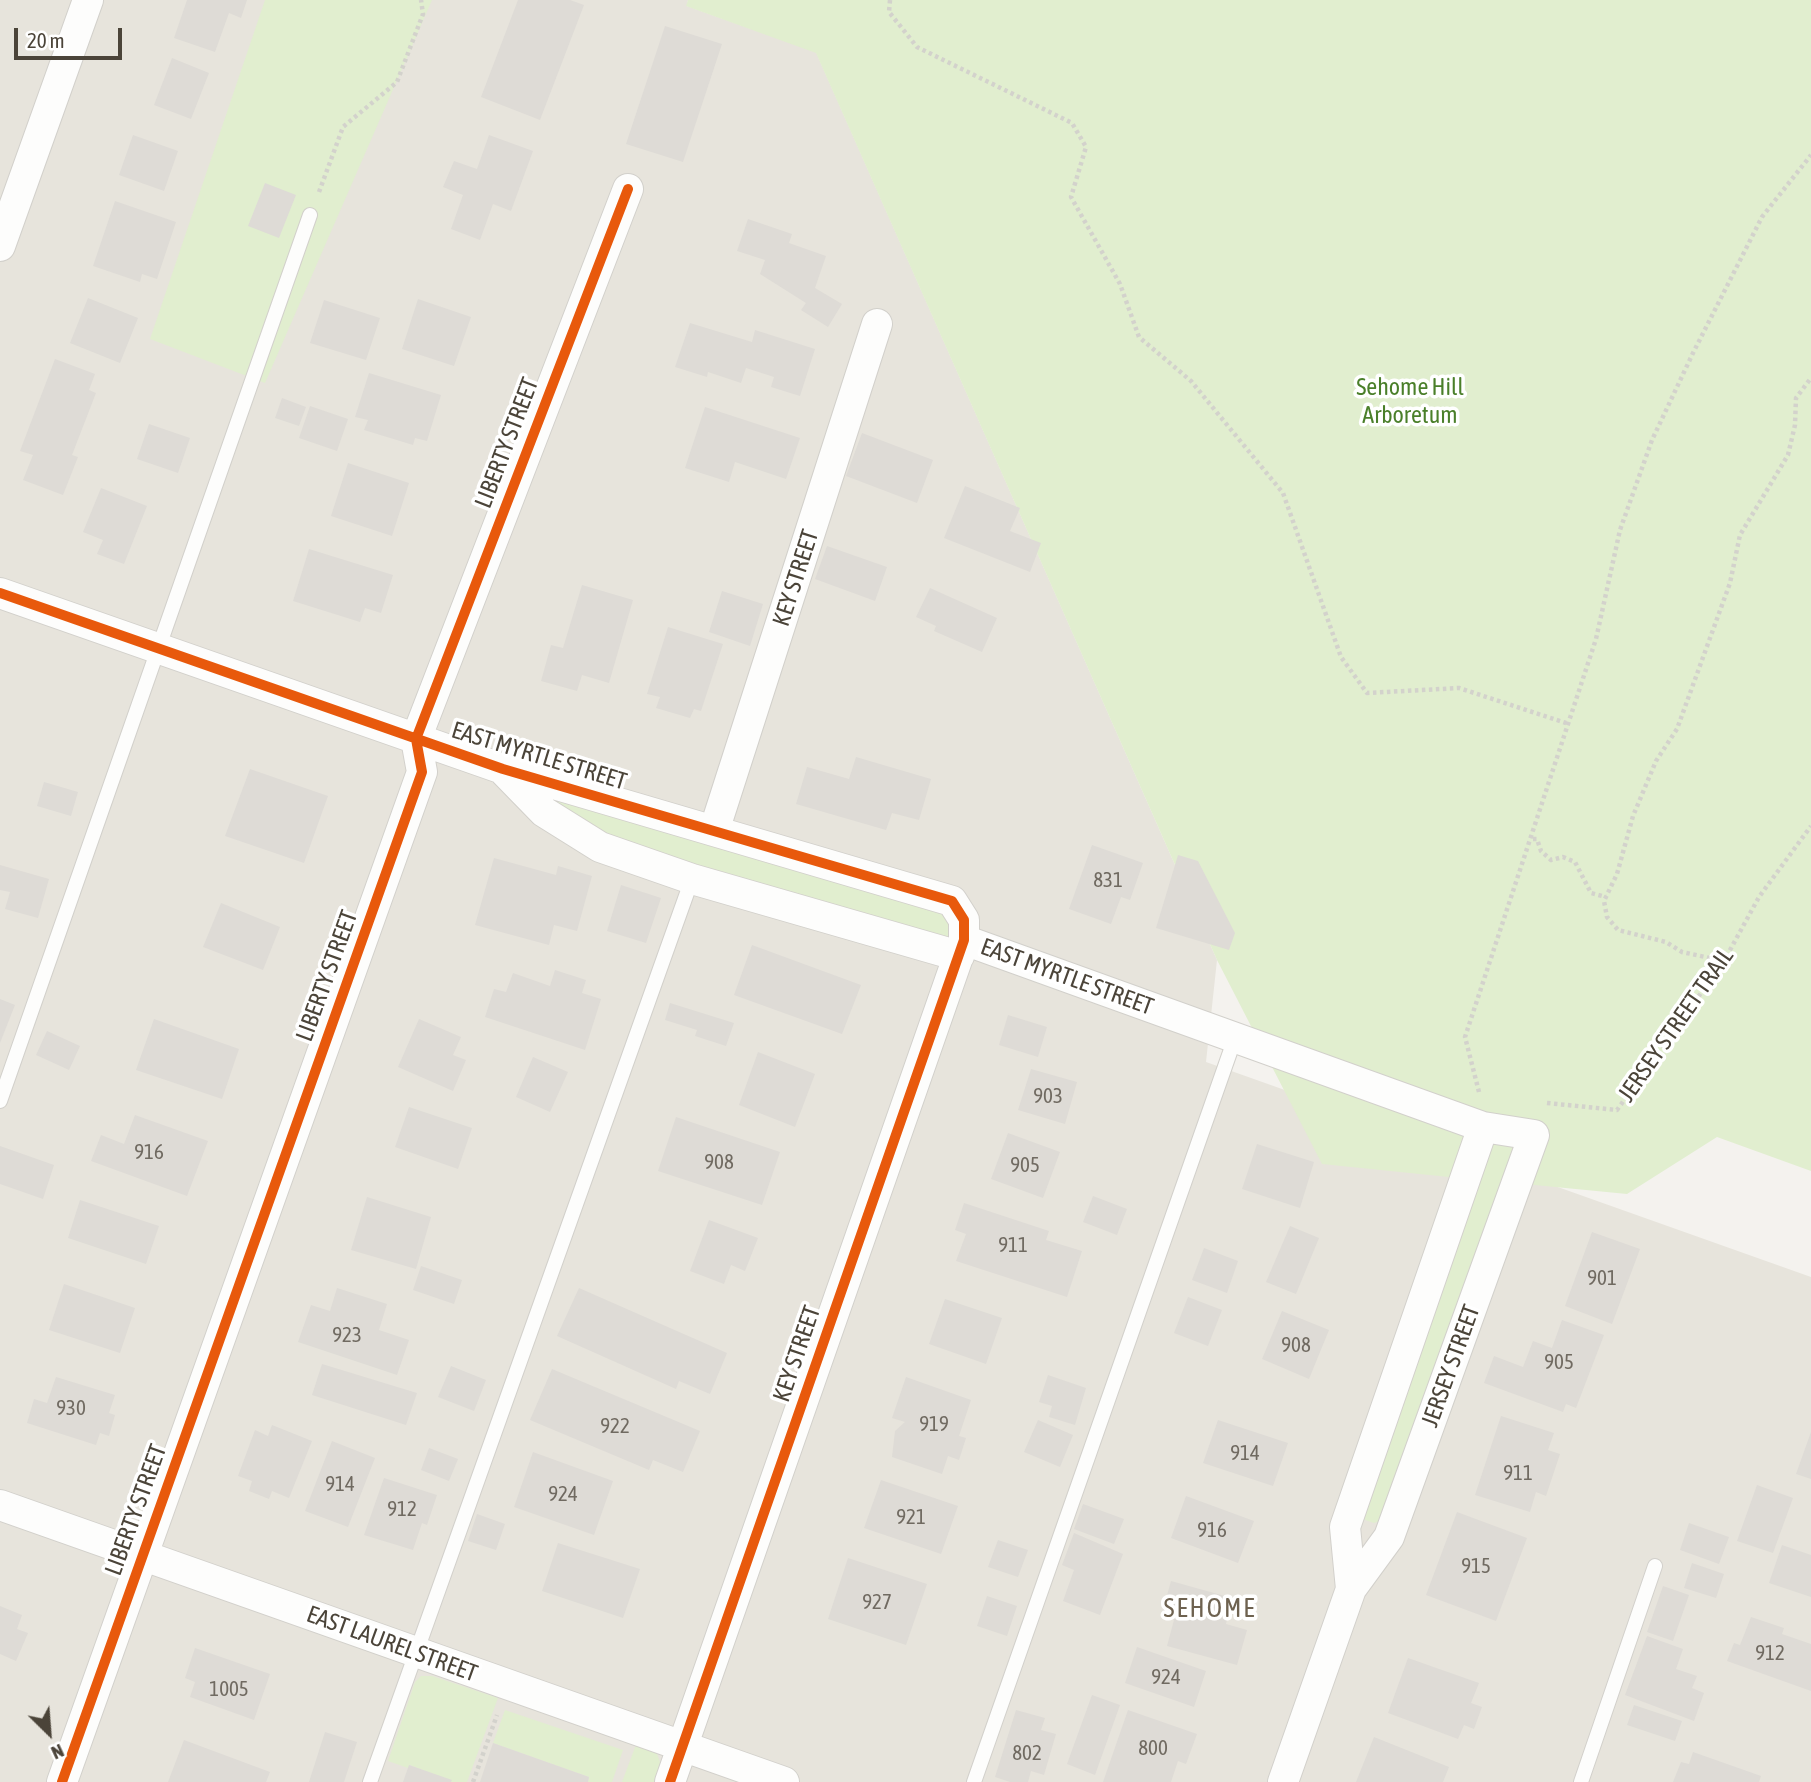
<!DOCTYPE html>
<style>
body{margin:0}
#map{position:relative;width:1811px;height:1782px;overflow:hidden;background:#f4f2ee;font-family:"Asap Condensed",sans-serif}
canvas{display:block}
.north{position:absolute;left:14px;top:1698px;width:70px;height:70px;-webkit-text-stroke:5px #fff;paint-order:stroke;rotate:155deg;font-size:19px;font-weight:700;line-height:28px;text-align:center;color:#4b4439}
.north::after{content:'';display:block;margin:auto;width:24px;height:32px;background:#4b4439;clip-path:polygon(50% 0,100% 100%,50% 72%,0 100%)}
.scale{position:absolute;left:14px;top:28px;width:108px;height:32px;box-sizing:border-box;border:4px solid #4b4439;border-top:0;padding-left:9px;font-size:21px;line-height:24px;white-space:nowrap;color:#4b4439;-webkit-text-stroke:5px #fff;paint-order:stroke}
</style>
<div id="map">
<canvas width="1811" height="1782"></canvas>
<div class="north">N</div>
<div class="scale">20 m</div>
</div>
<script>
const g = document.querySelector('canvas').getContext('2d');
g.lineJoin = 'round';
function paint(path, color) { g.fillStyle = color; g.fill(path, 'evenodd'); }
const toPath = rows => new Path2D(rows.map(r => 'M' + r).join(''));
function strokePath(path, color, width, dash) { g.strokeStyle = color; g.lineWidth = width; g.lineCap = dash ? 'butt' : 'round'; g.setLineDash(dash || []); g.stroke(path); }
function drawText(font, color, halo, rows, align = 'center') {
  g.font = font + ' "Asap Condensed",sans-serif'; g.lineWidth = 7; g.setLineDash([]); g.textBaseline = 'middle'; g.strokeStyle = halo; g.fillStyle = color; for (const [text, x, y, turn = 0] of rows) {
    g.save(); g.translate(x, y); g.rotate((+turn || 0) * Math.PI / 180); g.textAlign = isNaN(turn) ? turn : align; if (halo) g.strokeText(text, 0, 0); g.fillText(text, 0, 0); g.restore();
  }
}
paint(toPath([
 [0,0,688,0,687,6,816,52,1217,960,1206,1062,1811,1277,1811,1782,0,1782]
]), '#e7e4dc');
paint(toPath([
 [265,0,432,0,265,383,150,339],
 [688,0,1811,0,1811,1171,1717,1137,1627,1194,1504,1182,1385,1519,1374,1523,1365,1520,1359,1513,1478,1180,1322,1164,1217,960,816,53,686,6],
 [559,798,941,908,957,926,948,940,635,851,554,807],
 [421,1676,432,1676,498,1698,467,1782,451,1782,410,1765,408,1768,388,1761,415,1682],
 [505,1710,623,1750,612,1782,588,1782,589,1777,493,1743],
 [637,1742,656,1751,661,1765,657,1782,622,1782]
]), '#e1eecf');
paint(toPath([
 [187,0,247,0,241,18,229,13,215,52,174,38],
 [518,0,570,0,584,5,540,120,481,97],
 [665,26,722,44,683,162,626,144],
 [172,58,209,73,191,119,154,105],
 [133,135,178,151,164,191,119,175],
 [489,135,533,151,511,211,493,204,480,240,451,229,463,195,443,187,454,161,477,169],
 [265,183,296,195,279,238,248,226],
 [115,201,176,222,157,279,142,274,140,282,93,266],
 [748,219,792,234,789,243,826,256,815,288,842,304,828,327,801,310,806,303,760,274,765,260,737,251],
 [88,298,138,318,120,363,70,343],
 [418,299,471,317,454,366,402,349],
 [324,300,380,318,366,360,310,343],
 [690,323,752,342,755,330,815,349,800,396,771,387,774,377,746,368,741,383,708,372,707,377,675,367],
 [55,359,95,374,89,390,96,393,72,455,78,457,63,495,23,480,33,455,20,451],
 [369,373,441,395,427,441,415,438,413,445,364,430,368,420,355,417],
 [282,398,306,407,299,426,275,418],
 [310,406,348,419,337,451,299,438],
 [705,407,800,438,786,479,735,462,729,482,685,468],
 [149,424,190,438,178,473,137,459],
 [862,433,933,460,917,503,846,476],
 [348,463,409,483,392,536,331,516],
 [965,486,1020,508,1010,531,1041,543,1030,572,944,538],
 [101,488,147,506,124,564,97,554,103,540,83,532],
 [827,546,887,567,875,601,815,579],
 [309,549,393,575,381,613,365,608,360,622,293,601],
 [582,585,633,600,609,683,582,675,577,691,541,681,551,645,563,648],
 [930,588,997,618,982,652,934,631,936,626,916,617],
 [722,591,763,604,750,646,709,632],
 [668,627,723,644,701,711,694,709,690,718,656,708,660,697,647,694],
 [856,757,931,779,919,820,892,813,886,830,796,804,807,767,849,779],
 [250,769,328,796,304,863,225,836],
 [44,782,78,792,71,816,37,806],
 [1092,845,1143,863,1130,900,1121,897,1111,924,1069,909],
 [1178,855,1198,861,1235,933,1229,950,1156,928],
 [494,858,556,875,558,866,592,876,577,931,554,925,549,945,475,925],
 [0,865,49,879,38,918,5,909,10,892,0,890],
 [621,885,661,898,646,943,607,931],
 [221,903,280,927,263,970,203,947],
 [752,945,861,985,842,1034,734,995],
 [555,970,586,980,582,993,601,999,585,1050,485,1017,494,989,506,992,513,973,550,986],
 [0,999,15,1005,0,1043],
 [670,1003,734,1023,726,1046,695,1036,697,1030,665,1020],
 [1008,1015,1047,1027,1038,1057,999,1045],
 [154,1019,239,1049,222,1099,136,1070],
 [419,1019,461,1037,453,1055,466,1060,453,1091,398,1067],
 [47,1031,80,1046,69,1070,36,1055],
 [758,1052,815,1074,795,1127,739,1105],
 [533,1057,568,1072,550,1112,516,1097],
 [1031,1069,1077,1082,1065,1124,1018,1110],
 [409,1107,472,1128,458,1169,395,1147],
 [135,1115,208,1141,187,1196,91,1161,101,1135,124,1144],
 [676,1117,780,1152,762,1205,658,1171],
 [1008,1133,1060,1152,1043,1198,991,1179],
 [1257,1144,1314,1162,1300,1208,1242,1189],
 [0,1146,54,1165,43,1199,0,1184],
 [1093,1196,1127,1209,1117,1235,1083,1222],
 [367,1197,431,1217,416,1269,351,1250],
 [80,1200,159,1226,146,1264,68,1238],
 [964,1203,1049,1231,1046,1240,1082,1251,1067,1297,956,1261,966,1234,955,1230],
 [709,1220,758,1238,745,1271,731,1265,724,1284,690,1271],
 [1290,1226,1319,1238,1296,1294,1266,1282],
 [1592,1232,1640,1249,1612,1324,1565,1306],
 [1204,1248,1238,1261,1227,1293,1192,1280],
 [421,1266,462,1280,454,1304,413,1290],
 [64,1284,135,1308,120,1353,49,1330],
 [337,1288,387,1304,379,1330,409,1340,397,1375,298,1342,311,1305,330,1311],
 [579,1288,727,1353,710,1394,679,1381,676,1389,557,1336],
 [1188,1297,1222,1310,1208,1346,1174,1333],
 [945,1299,1002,1318,986,1364,929,1344],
 [1282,1311,1329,1330,1309,1379,1262,1359],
 [1562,1320,1604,1335,1576,1408,1566,1404,1563,1412,1484,1383,1494,1356,1523,1367,1533,1341,1552,1348],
 [322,1364,417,1393,406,1425,312,1395],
 [451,1366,486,1380,474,1411,438,1397],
 [552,1369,700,1431,683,1472,653,1460,649,1470,530,1420],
 [1048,1375,1086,1388,1075,1425,1049,1417,1052,1406,1039,1402],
 [56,1377,115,1395,109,1413,115,1415,109,1436,100,1433,96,1445,27,1423,34,1399,47,1403],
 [906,1377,971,1400,959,1436,966,1438,959,1460,948,1456,942,1474,892,1457,895,1431,905,1422,892,1418],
 [1501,1416,1554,1433,1548,1450,1560,1454,1546,1496,1536,1492,1530,1512,1475,1495],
 [1038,1420,1073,1435,1060,1467,1024,1452],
 [1218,1420,1288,1443,1273,1486,1203,1463],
 [272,1425,312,1441,289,1498,272,1491,269,1499,249,1491,252,1481,238,1476,255,1430,268,1436],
 [1811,1432,1811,1479,1796,1474],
 [332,1441,375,1458,348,1527,305,1511],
 [429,1448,458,1459,449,1481,421,1470],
 [533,1452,613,1481,594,1535,514,1507],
 [384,1478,437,1495,427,1525,422,1523,413,1550,364,1535],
 [881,1480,958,1506,941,1554,864,1528],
 [1757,1485,1793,1498,1773,1553,1737,1541],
 [1186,1496,1254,1521,1238,1563,1171,1538],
 [1083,1504,1124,1519,1114,1544,1074,1529],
 [1457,1512,1527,1538,1496,1621,1426,1595],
 [477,1514,505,1524,496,1550,468,1541],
 [1689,1523,1729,1537,1719,1564,1680,1550],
 [1074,1533,1123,1554,1100,1615,1063,1601,1074,1570,1062,1565],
 [998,1540,1028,1550,1018,1577,988,1567],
 [558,1543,640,1569,623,1618,542,1591],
 [1782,1545,1811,1555,1811,1597,1769,1583],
 [848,1558,927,1584,906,1645,828,1619],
 [1692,1563,1724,1574,1716,1598,1684,1588],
 [1171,1581,1232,1598,1226,1624,1247,1630,1237,1665,1167,1646,1174,1620,1161,1617],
 [1663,1586,1689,1595,1673,1641,1647,1632],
 [987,1596,1017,1606,1007,1636,977,1626],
 [0,1606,22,1615,17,1629,28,1633,16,1661,0,1654],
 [1751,1617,1784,1628,1782,1634,1811,1644,1811,1691,1727,1661,1734,1643,1740,1645],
 [1647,1636,1683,1649,1676,1669,1697,1676,1692,1688,1704,1693,1694,1721,1625,1695],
 [1137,1647,1206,1671,1194,1707,1125,1683],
 [195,1648,270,1674,254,1720,190,1697,195,1682,185,1678],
 [1408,1658,1479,1683,1471,1703,1482,1707,1474,1729,1464,1725,1458,1739,1388,1713],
 [1092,1695,1120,1705,1095,1775,1067,1764],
 [1634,1705,1682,1721,1675,1741,1627,1725],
 [1016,1710,1045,1718,1041,1730,1056,1734,1044,1775,1031,1771,1028,1782,1010,1782,995,1777],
 [1128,1710,1197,1734,1186,1764,1178,1761,1171,1782,1103,1782],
 [325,1732,357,1742,344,1782,309,1782],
 [1374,1737,1449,1767,1443,1782,1356,1782],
 [184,1740,270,1772,266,1782,168,1782],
 [493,1743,589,1777,588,1782,480,1782],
 [1693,1752,1761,1776,1759,1782,1673,1782,1681,1762,1689,1764],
 [409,1765,452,1780,451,1782,403,1782]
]), '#dedbd6');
const lane = toPath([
 [0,1101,310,215],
 [370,1782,692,879],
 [974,1782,1235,1038],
 [1581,1782,1655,1566]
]);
const street = toPath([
 [0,246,88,0],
 [0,593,503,769,952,901,964,920,964,940,670,1782],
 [505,772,544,812,600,847,692,879,959,956],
 [714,831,877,324],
 [964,940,1483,1127,1534,1135,1389,1537,1351,1589,1283,1782],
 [0,1505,784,1782],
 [1351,1589,1345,1527,1483,1127],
 [62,1782,422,772,416,739,628,189]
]);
strokePath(lane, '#d2d0cb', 16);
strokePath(street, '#d2d0cb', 32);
strokePath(toPath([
 [890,0,889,12,917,47,1072,123,1086,147,1071,197,1120,284,1139,337,1191,381,1283,493,1341,657,1367,693,1459,688,1566,723],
 [319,192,343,127,397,82,423,14,421,0],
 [1533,839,1537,839,1541,851,1551,860,1563,857,1575,862,1591,893,1606,897],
 [1724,961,1682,952,1666,942,1618,930,1607,917,1604,901,1617,874,1633,816,1656,761,1677,729,1730,583,1740,535,1788,455,1795,425,1796,398,1811,378],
 [1479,1092,1465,1037,1596,639,1620,530,1652,440,1693,353,1762,217,1811,155],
 [1547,1103,1617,1110,1724,961,1759,897,1811,826],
 [473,1782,497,1715]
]), '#d3d2cc', 4.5, [3.5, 3.5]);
strokePath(lane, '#fdfdfc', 14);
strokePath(street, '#fdfdfc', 30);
strokePath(toPath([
 [0,593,503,769,952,901,964,920,964,940,670,1782],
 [62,1782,422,772,416,739,628,189]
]), '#e8590c', 10);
drawText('21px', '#706a61', null, [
 ["831",1108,880],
 ["903",1048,1096],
 ["916",149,1152],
 ["908",719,1162],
 ["905",1025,1165],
 ["911",1013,1245],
 ["901",1602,1278],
 ["923",347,1335],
 ["908",1296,1345],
 ["905",1559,1362],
 ["930",71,1408],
 ["919",934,1424],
 ["922",615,1426],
 ["914",1245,1453],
 ["911",1518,1473],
 ["914",340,1484],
 ["924",563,1494],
 ["912",402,1509],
 ["921",911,1517],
 ["916",1212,1530],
 ["915",1476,1566],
 ["927",877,1602],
 ["912",1770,1653],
 ["924",1166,1677],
 ["1005",229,1689],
 ["800",1153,1748],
 ["802",1027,1753]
]);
drawText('24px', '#4a7f2a', '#fff', [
 ["Sehome Hill",1410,387],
 ["Arboretum",1410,415]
]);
drawText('24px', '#4b4439', '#fff', [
 ["LIBERTY STREET",507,443,-69],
 ["KEY STREET",796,578,-72],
 ["EAST MYRTLE STREET",539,756,17],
 ["LIBERTY STREET",327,976,-70],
 ["EAST MYRTLE STREET",1067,977,20],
 ["JERSEY STREET TRAIL",1676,1025,-55],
 ["KEY STREET",797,1354,-71],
 ["JERSEY STREET",1451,1366,-70],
 ["LIBERTY STREET",136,1510,-70],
 ["EAST LAUREL STREET",392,1644,20]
]);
g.letterSpacing = '2px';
drawText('26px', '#6e6250', '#fff', [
 ["SEHOME",1210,1609]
]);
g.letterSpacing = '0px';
</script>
